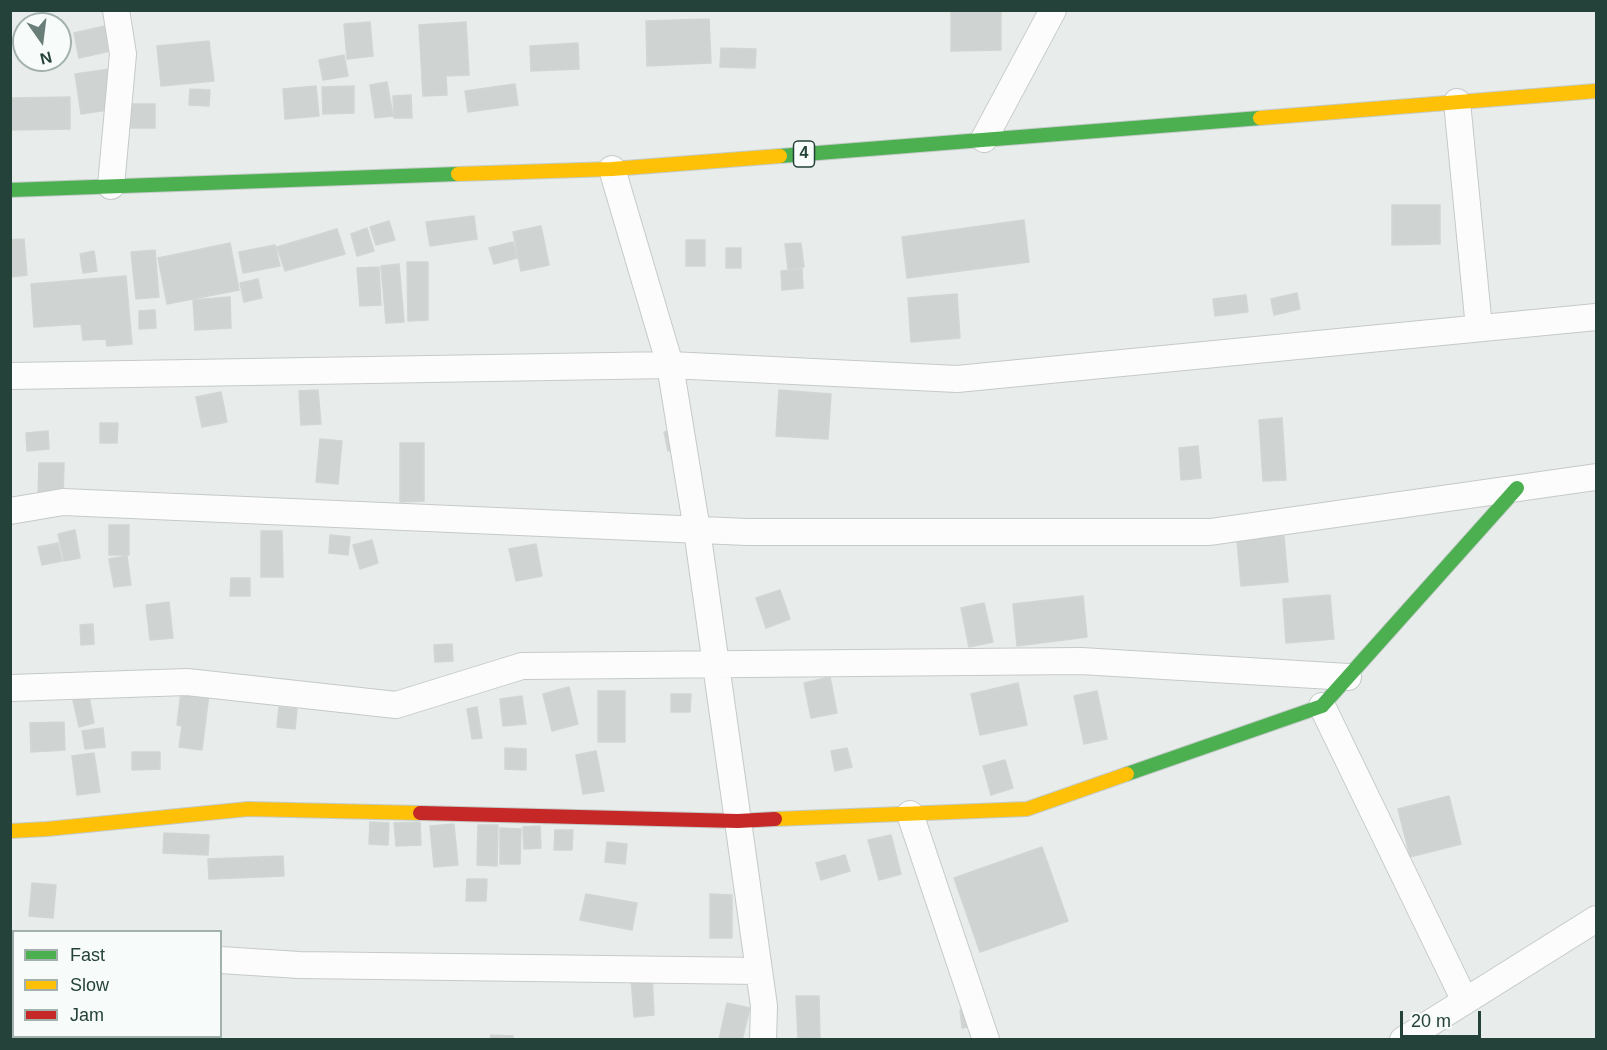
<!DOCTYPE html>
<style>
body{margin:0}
#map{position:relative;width:1607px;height:1050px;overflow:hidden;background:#e8edeb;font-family:Helvetica,sans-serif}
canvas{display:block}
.frame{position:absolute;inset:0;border:12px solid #24423a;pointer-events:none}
.legend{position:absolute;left:12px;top:930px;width:210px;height:108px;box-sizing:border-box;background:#f7fbf9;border:2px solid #a3b1ad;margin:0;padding:8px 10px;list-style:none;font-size:18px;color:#24423a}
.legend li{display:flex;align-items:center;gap:12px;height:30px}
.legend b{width:30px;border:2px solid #a3b1ad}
.north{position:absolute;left:12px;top:12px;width:60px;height:60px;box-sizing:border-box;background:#f7fbf9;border:2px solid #a3b1ad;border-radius:50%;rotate:166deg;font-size:16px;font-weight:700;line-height:24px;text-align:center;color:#24423a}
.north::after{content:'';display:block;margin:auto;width:21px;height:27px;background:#697e78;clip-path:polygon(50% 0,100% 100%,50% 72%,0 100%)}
.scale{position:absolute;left:1400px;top:1011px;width:81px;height:27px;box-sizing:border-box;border:3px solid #24423a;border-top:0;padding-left:8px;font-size:18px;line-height:21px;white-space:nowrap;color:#24423a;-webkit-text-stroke:4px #f7fbf9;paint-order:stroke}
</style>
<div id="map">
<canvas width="1607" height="1050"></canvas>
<div class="frame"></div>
<ul class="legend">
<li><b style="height:8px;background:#4caf50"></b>Fast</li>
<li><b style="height:8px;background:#ffc107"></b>Slow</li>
<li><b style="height:8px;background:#c62828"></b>Jam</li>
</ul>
<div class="north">N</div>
<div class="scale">20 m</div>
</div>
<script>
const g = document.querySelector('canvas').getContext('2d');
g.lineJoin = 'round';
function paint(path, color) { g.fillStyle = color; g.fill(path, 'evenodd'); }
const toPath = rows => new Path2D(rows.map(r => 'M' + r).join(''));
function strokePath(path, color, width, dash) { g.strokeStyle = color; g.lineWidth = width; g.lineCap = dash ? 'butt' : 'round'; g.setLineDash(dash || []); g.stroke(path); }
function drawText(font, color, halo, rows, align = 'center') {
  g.font = font + ' Helvetica,sans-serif'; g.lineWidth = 4.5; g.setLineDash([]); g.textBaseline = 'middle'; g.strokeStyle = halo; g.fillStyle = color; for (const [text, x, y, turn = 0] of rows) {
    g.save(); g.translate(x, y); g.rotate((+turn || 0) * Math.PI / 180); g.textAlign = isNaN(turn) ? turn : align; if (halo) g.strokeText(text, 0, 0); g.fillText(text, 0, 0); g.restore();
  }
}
const building = toPath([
 [951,10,1001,10,1001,50,951,51,951,10],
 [709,19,711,63,647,66,646,21,709,19],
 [370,22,373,56,347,59,344,24,370,22],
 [466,22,469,75,446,76,447,95,423,96,419,25,466,22],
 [118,23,124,48,79,58,74,33,118,23],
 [209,41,214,81,161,86,157,46,209,41],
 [578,43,579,69,531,71,530,46,578,43],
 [721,48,756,49,755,68,720,67,721,48],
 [344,55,348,76,323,80,319,60,344,55],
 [117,68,108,110,81,114,75,74,117,68],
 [387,82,393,116,375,118,370,85,387,82],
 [515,84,518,105,468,112,465,91,515,84],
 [316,86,319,116,285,119,283,89,316,86],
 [354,86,354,113,323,114,322,87,354,86],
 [190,89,210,90,209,106,189,105,190,89],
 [411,95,412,118,394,118,393,96,411,95],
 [70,97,70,129,10,130,10,98,70,97],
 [127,104,155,104,155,128,127,128,127,104],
 [1392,205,1440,205,1440,244,1392,245,1392,205],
 [474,216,477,239,430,246,426,222,474,216],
 [1024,220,1029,262,907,278,902,237,1024,220],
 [389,221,395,240,376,245,370,227,389,221],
 [541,226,549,265,521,271,513,232,541,226],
 [367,228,374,251,357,256,351,234,367,228],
 [337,229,345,254,285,271,277,247,337,229],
 [24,239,27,275,10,277,10,240,24,239],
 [686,240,705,240,705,266,686,266,686,240],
 [513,242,517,258,494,264,489,248,513,242],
 [230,243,239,290,167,304,158,258,230,243],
 [801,243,804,267,788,269,785,244,801,243],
 [275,245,280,266,243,273,239,252,275,245],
 [726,248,741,248,741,268,726,268,726,248],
 [155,250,159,297,136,299,131,252,155,250],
 [94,251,97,271,83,273,80,254,94,251],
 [407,262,428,262,428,320,408,321,407,262],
 [399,264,404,322,386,323,381,266,399,264],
 [379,267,381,305,360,306,357,268,379,267],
 [802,269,803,288,782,290,781,271,802,269],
 [126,276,132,344,107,346,106,339,83,340,81,324,34,327,31,284,126,276],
 [258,279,262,298,244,302,240,283,258,279],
 [1297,293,1300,309,1274,315,1271,299,1297,293],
 [957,294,960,338,911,342,908,298,957,294],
 [1246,295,1248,312,1215,316,1213,299,1246,295],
 [230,297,231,328,195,330,193,300,230,297],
 [155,310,156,328,139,329,139,311,155,310],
 [318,390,321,424,301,425,299,391,318,390],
 [779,390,831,394,828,439,776,436,779,390],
 [221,392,227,422,202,427,196,397,221,392],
 [1282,418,1286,480,1263,481,1259,420,1282,418],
 [100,423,118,423,117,443,100,443,100,423],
 [683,428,687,448,668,451,664,432,683,428],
 [48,431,49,449,27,451,26,433,48,431],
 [320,439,342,441,338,484,316,482,320,439],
 [400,443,424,443,424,501,400,502,400,443],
 [1198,446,1201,478,1181,480,1179,448,1198,446],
 [39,463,64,463,63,499,38,498,39,463],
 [109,525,129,525,129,555,109,555,109,525],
 [75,530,80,558,64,561,58,534,75,530],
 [261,531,282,531,283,577,261,577,261,531],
 [330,535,350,537,348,555,329,553,330,535],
 [1284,536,1288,582,1241,586,1237,540,1284,536],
 [372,540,378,563,360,569,353,545,372,540],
 [58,543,62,561,42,565,38,547,58,543],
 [536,544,542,576,516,581,509,549,536,544],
 [127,556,131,585,114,587,109,559,127,556],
 [231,578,250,578,250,596,230,596,231,578],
 [780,590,790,619,766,628,756,598,780,590],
 [1330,595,1334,639,1286,643,1283,599,1330,595],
 [1083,596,1087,637,1017,646,1013,604,1083,596],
 [169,602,173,638,150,640,146,605,169,602],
 [984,603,993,642,969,647,961,608,984,603],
 [93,624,94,644,81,645,80,625,93,624],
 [452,644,453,661,435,662,434,645,452,644],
 [830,677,837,713,811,718,804,683,830,677],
 [182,683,210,686,202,750,179,747,182,726,177,725,182,683],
 [1018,683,1027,725,980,735,971,694,1018,683],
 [569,687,578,724,552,731,543,694,569,687],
 [598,691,625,691,625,742,598,742,598,691],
 [1097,691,1107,739,1084,744,1074,696,1097,691],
 [671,694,691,694,690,712,671,712,671,694],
 [89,696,94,723,79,727,73,700,89,696],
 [522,696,526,724,503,726,500,699,522,696],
 [279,707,297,709,295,729,277,727,279,707],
 [477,707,482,738,472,739,467,709,477,707],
 [64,722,65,750,31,752,30,723,64,722],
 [103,728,105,747,85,749,82,731,103,728],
 [505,748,526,749,526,770,505,769,505,748],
 [847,748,852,767,835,771,831,751,847,748],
 [596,751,604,791,583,794,576,755,596,751],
 [132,752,160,752,160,769,132,770,132,752],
 [94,753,100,792,77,795,72,756,94,753],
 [1005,760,1013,788,991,795,983,766,1005,760],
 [1449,796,1461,844,1410,857,1398,809,1449,796],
 [370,822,389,823,388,845,369,844,370,822],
 [420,822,421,845,396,846,394,823,420,822],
 [454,824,458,865,434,867,430,826,454,824],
 [478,825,498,825,497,866,477,865,478,825],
 [540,826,541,848,524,849,523,827,540,826],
 [500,828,521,829,520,864,500,864,500,828],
 [555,830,573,830,572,850,554,850,555,830],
 [164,833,209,835,208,855,163,853,164,833],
 [891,835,901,874,879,880,868,840,891,835],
 [607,842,627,844,625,864,605,862,607,842],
 [1042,847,1068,921,980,952,954,878,1042,847],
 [845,855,850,871,821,880,816,863,845,855],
 [283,856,284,876,209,879,208,859,283,856],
 [467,879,487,879,486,901,466,901,467,879],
 [32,883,56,885,53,918,29,916,32,883],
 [586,894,637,903,632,930,580,920,586,894],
 [710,894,732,895,732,938,710,938,710,894],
 [652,975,654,1015,634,1017,631,977,652,975],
 [10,989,14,990,14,1008,10,1008,10,989],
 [796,996,819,996,820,1038,798,1039,796,996],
 [727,1003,750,1008,742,1040,719,1040,727,1003],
 [978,1007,980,1025,962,1028,960,1010,978,1007],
 [491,1035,513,1036,513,1040,490,1040,491,1035]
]);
paint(building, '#cfd4d2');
strokePath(building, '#d1d6d4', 1.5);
const street = toPath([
 [1457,102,1479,328],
 [984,139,1053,10],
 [612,169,670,365,697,530,764,1006,763,1040],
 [111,186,123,54,116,10],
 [10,376,670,365,957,379,1596,317],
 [10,511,63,502,747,532,1210,532,1596,477],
 [10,688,187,682,396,705,522,666,1081,661,1348,677],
 [1322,706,1465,1001],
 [910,814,986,1040],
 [10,959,14,958],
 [220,960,299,965,759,971],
 [1403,1040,1596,919]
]);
const fast = toPath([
 [780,156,1260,118],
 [10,190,458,174],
 [1127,774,1322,706,1517,488]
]);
const slow = toPath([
 [1260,118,1596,91],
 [458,174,612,169,780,156],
 [775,819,1027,809,1127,774],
 [10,831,47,829,248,809,420,813]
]);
const jam = toPath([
 [420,813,738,821,775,819]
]);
strokePath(street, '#c5cac8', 28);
strokePath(fast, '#c3cbc8', 16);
strokePath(slow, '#c3cbc8', 16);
strokePath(jam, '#c3cbc8', 16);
strokePath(street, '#fcfcfc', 26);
strokePath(fast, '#4caf50', 14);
strokePath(slow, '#ffc107', 14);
strokePath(jam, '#c62828', 14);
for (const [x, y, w] of [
 [804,154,21]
]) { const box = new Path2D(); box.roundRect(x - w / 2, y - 13, w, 26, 4.5); g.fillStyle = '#f7fbf9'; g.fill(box); strokePath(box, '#24423a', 1.5); }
drawText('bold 16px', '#24423a', null, [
 ["4",804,154]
]);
</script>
